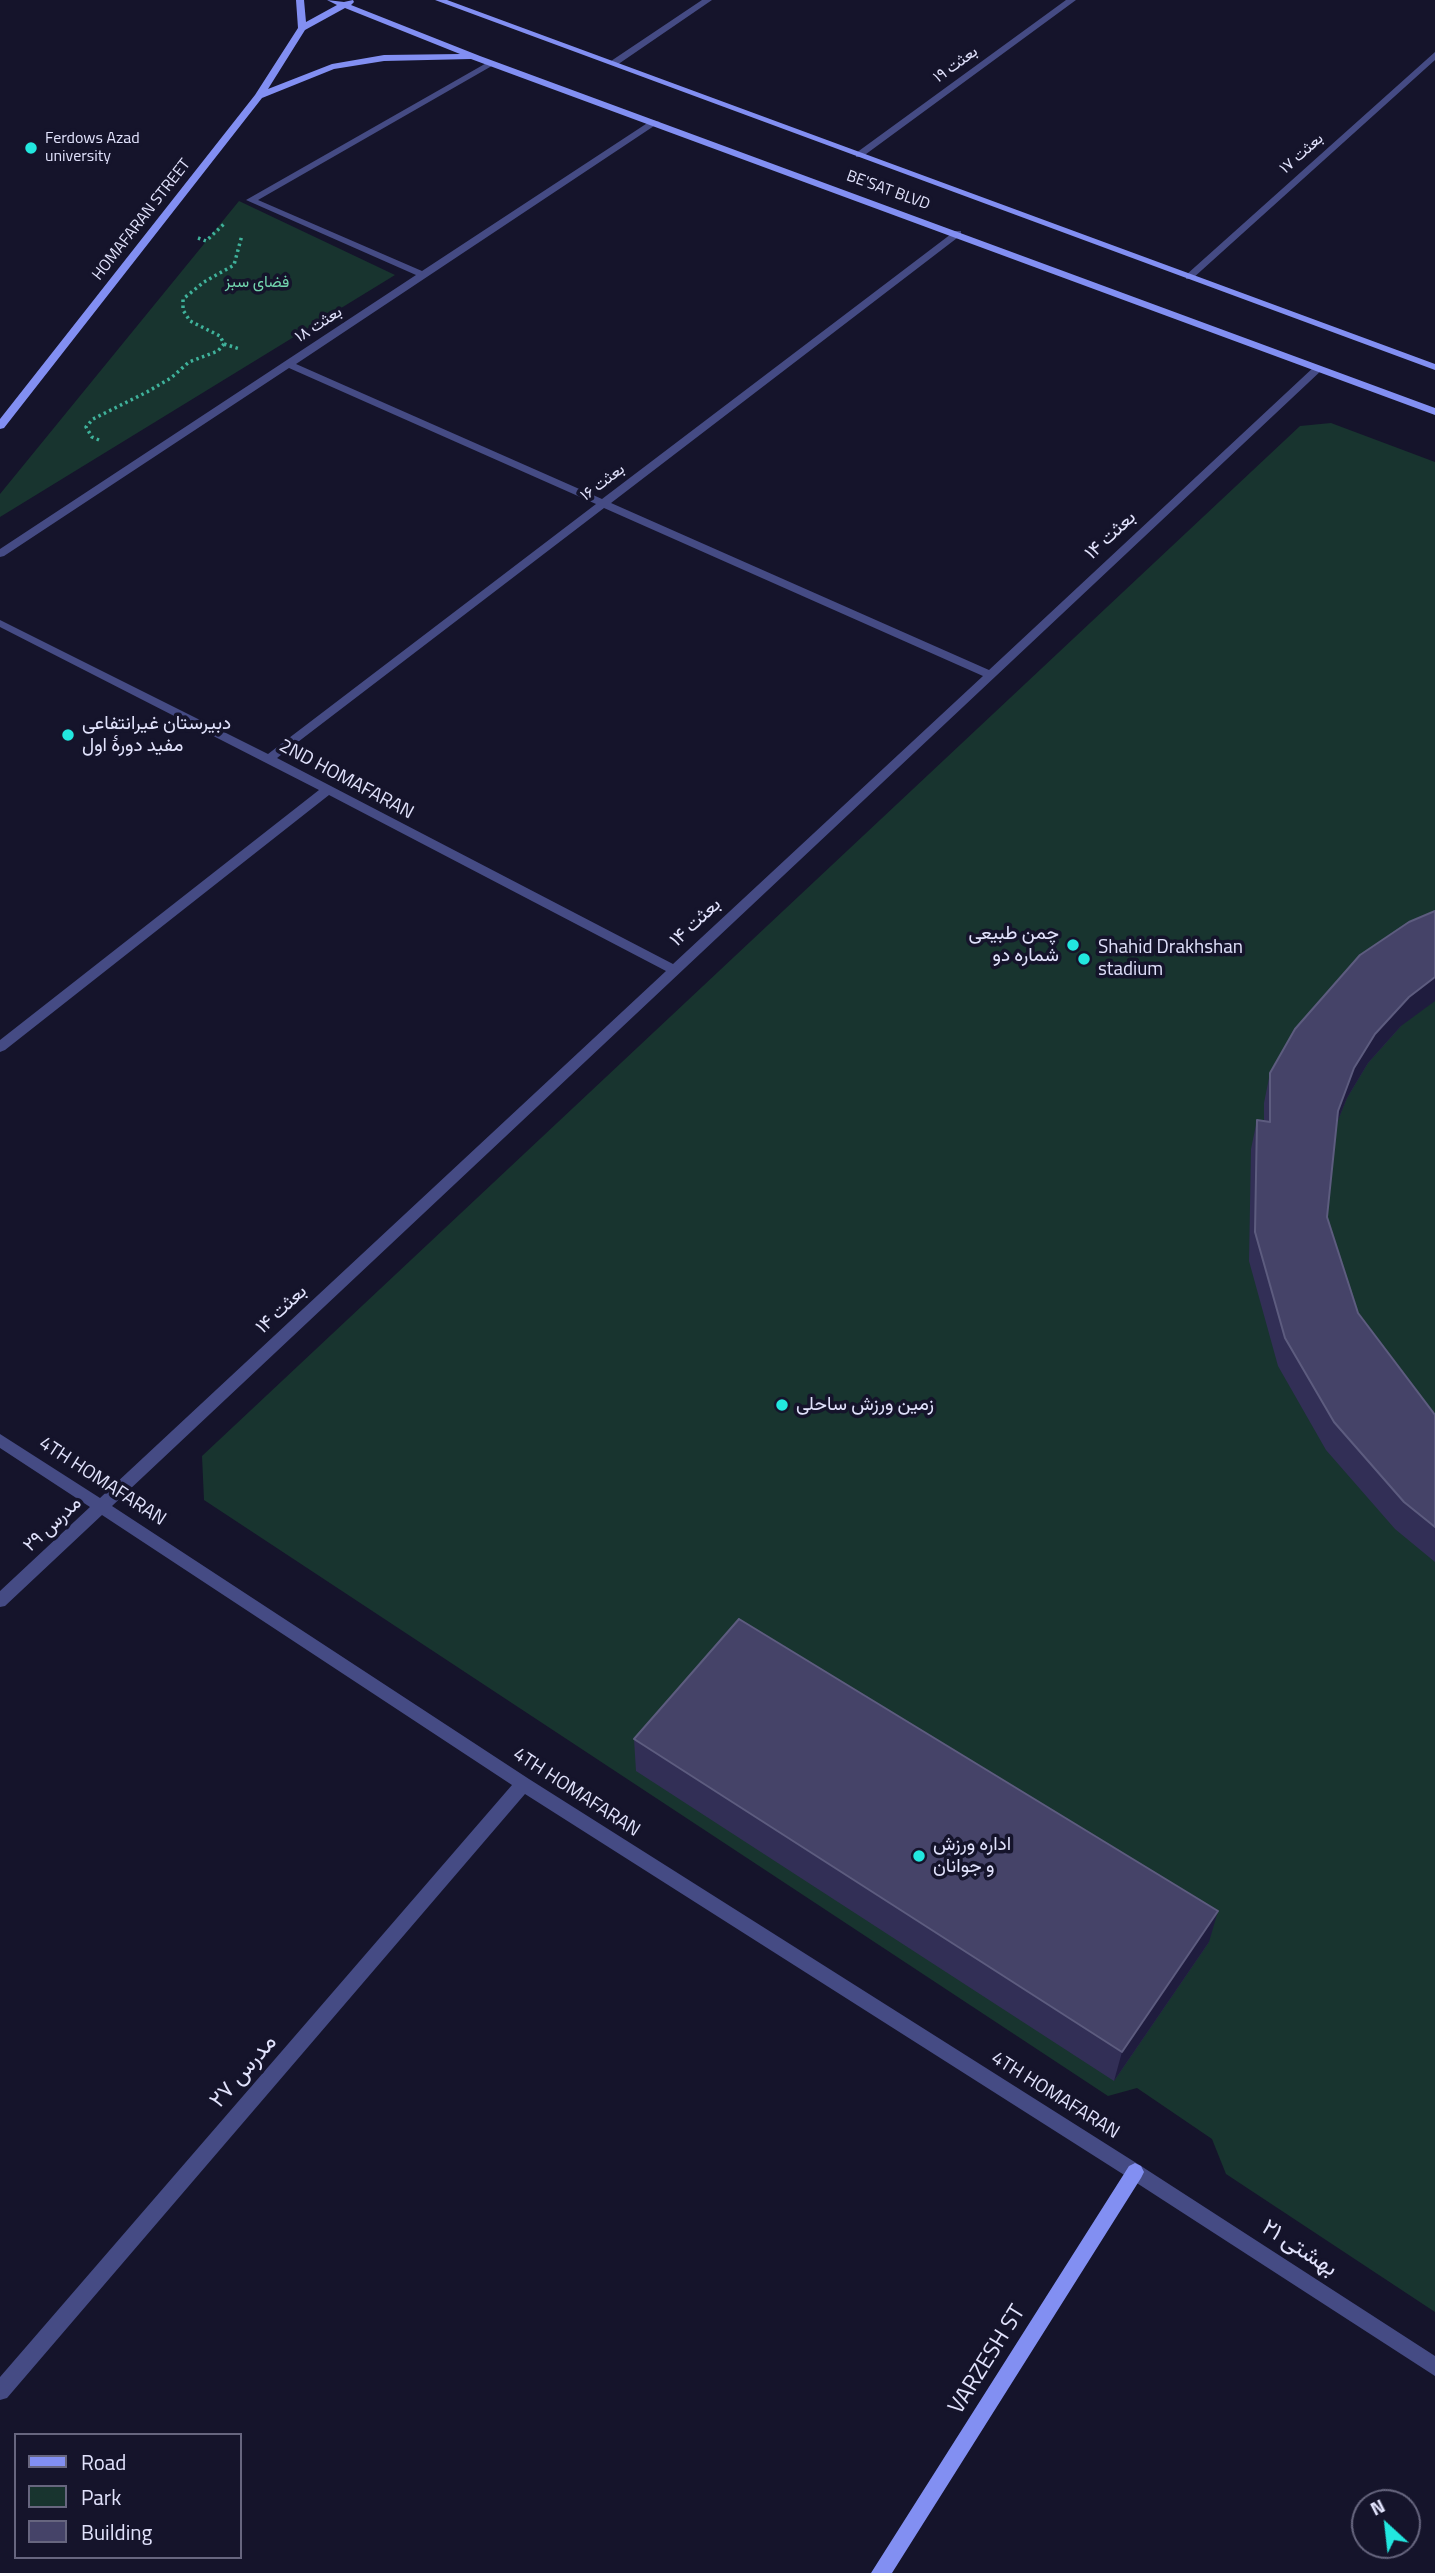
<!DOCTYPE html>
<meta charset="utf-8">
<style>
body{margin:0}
#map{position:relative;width:1435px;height:2573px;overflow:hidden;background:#15142b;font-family:"Titillium Web",sans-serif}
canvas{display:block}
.legend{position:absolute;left:14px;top:2433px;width:228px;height:126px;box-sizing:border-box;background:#15142b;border:2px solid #67667f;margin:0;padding:9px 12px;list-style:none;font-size:21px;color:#e1e2fc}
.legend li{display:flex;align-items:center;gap:14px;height:35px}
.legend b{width:35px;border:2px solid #67667f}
.north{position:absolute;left:1351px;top:2489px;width:70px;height:70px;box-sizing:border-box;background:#15142b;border:2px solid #67667f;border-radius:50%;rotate:333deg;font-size:19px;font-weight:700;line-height:28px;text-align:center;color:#e1e2fc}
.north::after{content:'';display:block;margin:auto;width:24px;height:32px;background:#22e7df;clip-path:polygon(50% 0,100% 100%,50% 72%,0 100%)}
</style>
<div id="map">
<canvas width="1435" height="2573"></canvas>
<ul class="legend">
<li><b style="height:9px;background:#828ff2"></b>Road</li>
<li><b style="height:19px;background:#18342f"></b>Park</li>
<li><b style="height:19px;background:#454368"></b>Building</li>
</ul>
<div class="north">N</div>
</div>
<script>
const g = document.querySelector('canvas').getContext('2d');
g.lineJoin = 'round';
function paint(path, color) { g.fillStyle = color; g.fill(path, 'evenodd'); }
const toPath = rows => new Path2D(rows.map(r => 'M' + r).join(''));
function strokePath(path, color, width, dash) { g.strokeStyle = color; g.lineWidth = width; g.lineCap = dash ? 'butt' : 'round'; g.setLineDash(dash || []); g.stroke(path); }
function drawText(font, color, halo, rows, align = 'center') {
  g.font = font + ' "Titillium Web",Vazirmatn,sans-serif'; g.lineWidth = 7; g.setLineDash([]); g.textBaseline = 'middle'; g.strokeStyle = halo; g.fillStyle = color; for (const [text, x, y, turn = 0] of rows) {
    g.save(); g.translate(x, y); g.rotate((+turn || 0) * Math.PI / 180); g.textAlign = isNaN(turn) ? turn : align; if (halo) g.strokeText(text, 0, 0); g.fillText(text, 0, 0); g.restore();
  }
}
paint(toPath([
 [239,201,395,275,0,517,0,494],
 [1331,423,1435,462,1435,2312,1226,2174,1212,2139,1137,2088,1108,2096,204,1500,202,1456,1300,426]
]), '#18342f');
strokePath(toPath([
 [198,238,206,241,224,224],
 [224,344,240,349],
 [99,440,92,437,86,427,93,419,147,392,171,378,189,362,218,351,224,344,220,336,190,321,183,310,183,299,204,282,234,265,242,235]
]), '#3fb29b', 3.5, [2.5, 3.5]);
paint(toPath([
 [702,0,712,0,617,65,611,65,611,61,702,0],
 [1066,0,1076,0,862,157,856,157,856,153,1066,0],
 [1435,52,1435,60,1192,279,1186,279,1186,275,1435,52],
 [490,61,497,63,258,200,422,271,652,120,660,122,296,364,602,499,955,231,961,231,961,235,611,503,989,670,1315,366,1324,368,112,1506,529,1779,1141,2166,1435,2356,1435,2376,1129,2178,525,1794,7,2398,0,2400,0,2377,512,1785,102,1515,5,1606,0,1607,0,1591,90,1507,0,1448,0,1434,100,1498,666,971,329,795,5,1050,0,1052,0,1040,319,790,0,627,0,620,268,754,596,504,289,368,4,556,0,557,0,549,416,275,246,200,490,61],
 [604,508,983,676,673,964,277,758,604,508]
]), '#454b84');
paint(toPath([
 [296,0,304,0,306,22,337,5,327,0,344,2,353,0,354,2,351,5,480,56,1435,408,1435,415,471,59,384,61,334,69,262,98,4,428,0,429,0,419,255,95,298,28,296,0],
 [345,8,460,54,384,55,332,64,268,89,305,30,345,8],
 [435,0,447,0,1435,364,1435,370,435,0],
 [1135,2163,1141,2166,1144,2172,1141,2178,892,2573,871,2573,1129,2166,1135,2163]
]), '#828ff2');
paint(toPath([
 [1401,1026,1368,1063,1347,1098,1336,1125,1327,1217,1358,1313,1435,1415,1435,1562,1395,1529,1326,1450,1278,1366,1249,1261,1251,1149,1257,1120,1264,1121,1264,1103,1270,1073],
 [634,1739,1209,1942,1114,2081,636,1771]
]), '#322f56');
paint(toPath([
 [1435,977,1435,1001,1401,1026,1368,1063,1347,1098,1330,1140,1338,1111,1354,1068,1375,1034,1409,997],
 [1218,1911,1209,1942,1114,2081,1122,2052]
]), '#1f1c3e');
const building = toPath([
 [1435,911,1435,977,1409,997,1375,1034,1354,1068,1338,1111,1327,1217,1358,1313,1435,1415,1435,1527,1404,1502,1334,1422,1285,1338,1255,1232,1257,1120,1270,1122,1270,1073,1295,1029,1360,955,1409,922,1435,911],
 [739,1619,1218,1911,1122,2052,634,1739,739,1619]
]);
paint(building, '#454368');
strokePath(building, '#5d5c7f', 2);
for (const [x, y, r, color] of [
 [31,148,7,"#22e7df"],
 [68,735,7,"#22e7df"],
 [1073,945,7,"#22e7df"],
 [1084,959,7,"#22e7df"],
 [782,1405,7,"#22e7df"],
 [919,1856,7,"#22e7df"]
]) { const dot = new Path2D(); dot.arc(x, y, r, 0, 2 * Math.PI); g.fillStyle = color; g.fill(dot); strokePath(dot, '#15142b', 2.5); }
drawText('16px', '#e1e2fc', '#15142b', [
 ["بعثت ۱۹",956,65,-36],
 ["بعثت ۱۷",1302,154,-42],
 ["BE'SAT BLVD",888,191,20],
 ["HOMAFARAN STREET",142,220,-52],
 ["بعثت ۱۸",319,325,-33],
 ["بعثت ۱۶",603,483,-37]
]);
drawText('16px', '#e1e2fc', '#15142b', [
 ["Ferdows Azad",45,139],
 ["university",45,157]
], 'left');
drawText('16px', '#73d6af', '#15142b', [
 ["فضای سبز",257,283]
]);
drawText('19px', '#e1e2fc', '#15142b', [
 ["بعثت ۱۴",1111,536,-43],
 ["2ND HOMAFARAN",346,780,28],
 ["بعثت ۱۴",696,923,-43],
 ["بعثت ۱۴",282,1310,-43],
 ["4TH HOMAFARAN",102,1482,33],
 ["مدرس ۲۹",53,1525,-43],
 ["4TH HOMAFARAN",576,1793,33],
 ["4TH HOMAFARAN",1055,2096,32]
]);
drawText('19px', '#e1e2fc', '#15142b', [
 ["دبیرستان غیرانتفاعی",82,724],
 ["مفید دورهٔ اول",82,746],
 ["چمن طبیعی",1059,934,"right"],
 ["شماره دو",1059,956,"right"],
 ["Shahid Drakhshan",1098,948],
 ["stadium",1098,970],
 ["زمین ورزش ساحلی",796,1405],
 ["اداره ورزش",933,1845],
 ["و جوانان",933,1867]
], 'left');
drawText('23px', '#e1e2fc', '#15142b', [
 ["مدرس ۲۷",244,2072,-49],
 ["بهشتی ۲۱",1299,2249,33],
 ["VARZESH ST",988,2360,-58]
]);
</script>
